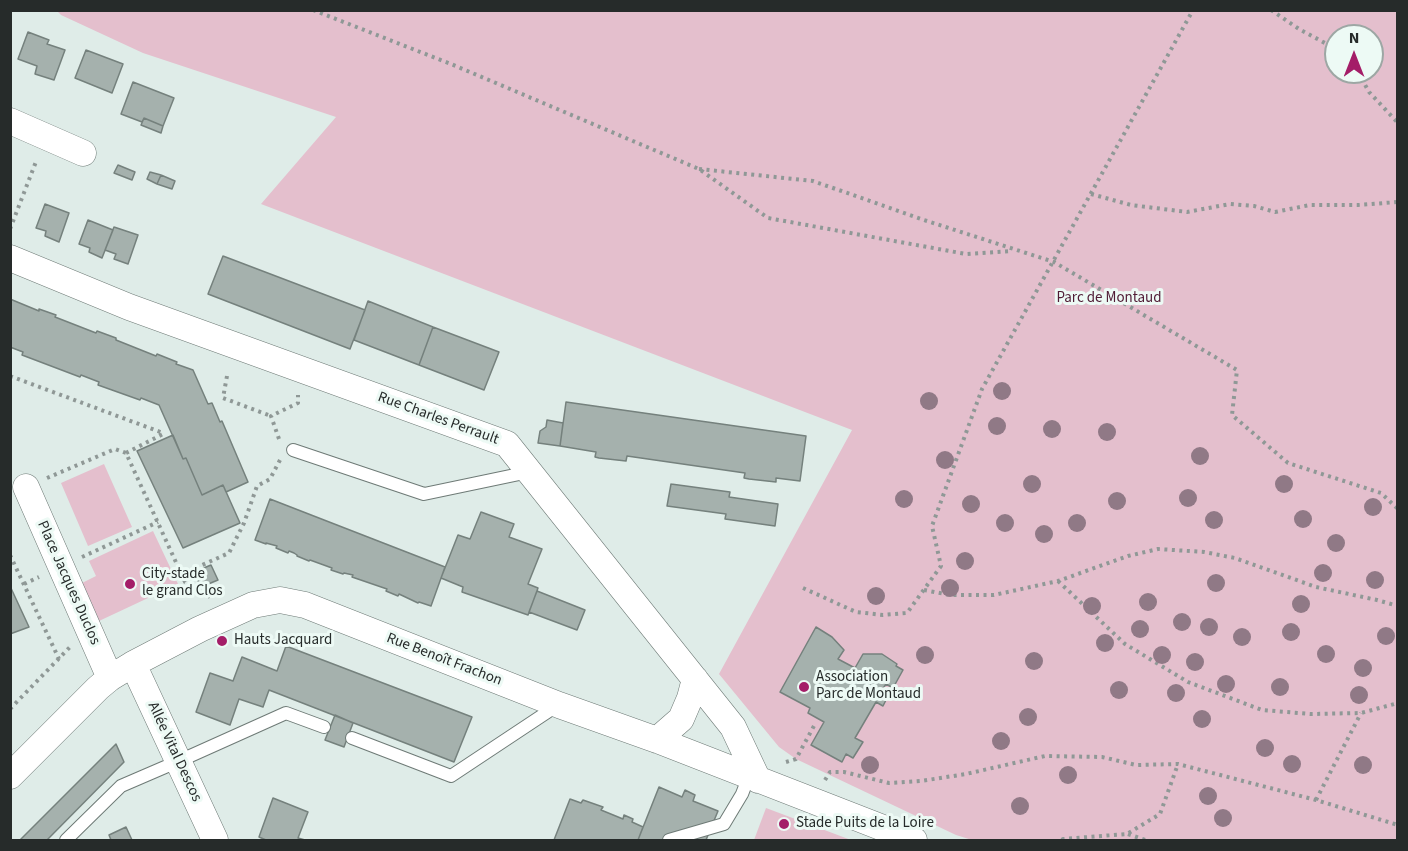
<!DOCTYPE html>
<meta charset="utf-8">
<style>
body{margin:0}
#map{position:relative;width:1408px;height:851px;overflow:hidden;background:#dfece8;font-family:"Source Sans 3",sans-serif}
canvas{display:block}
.frame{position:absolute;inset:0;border:12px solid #262b2a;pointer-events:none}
.north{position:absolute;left:1324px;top:24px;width:60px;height:60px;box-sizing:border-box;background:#edfaf5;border:2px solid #9da7a4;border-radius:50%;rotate:0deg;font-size:16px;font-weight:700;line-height:24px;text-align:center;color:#262b2a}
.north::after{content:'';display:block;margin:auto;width:21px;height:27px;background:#a41d68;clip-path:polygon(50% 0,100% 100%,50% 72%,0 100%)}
</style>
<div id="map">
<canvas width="1408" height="851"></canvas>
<div class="frame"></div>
<div class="north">N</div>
</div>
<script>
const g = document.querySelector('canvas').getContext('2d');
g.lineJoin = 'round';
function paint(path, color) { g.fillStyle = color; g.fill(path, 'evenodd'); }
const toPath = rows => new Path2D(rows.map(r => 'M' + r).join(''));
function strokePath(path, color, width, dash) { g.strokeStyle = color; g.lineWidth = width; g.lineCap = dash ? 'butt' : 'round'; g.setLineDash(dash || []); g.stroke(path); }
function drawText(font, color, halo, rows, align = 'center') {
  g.font = font + ' "Source Sans 3",sans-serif'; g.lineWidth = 6; g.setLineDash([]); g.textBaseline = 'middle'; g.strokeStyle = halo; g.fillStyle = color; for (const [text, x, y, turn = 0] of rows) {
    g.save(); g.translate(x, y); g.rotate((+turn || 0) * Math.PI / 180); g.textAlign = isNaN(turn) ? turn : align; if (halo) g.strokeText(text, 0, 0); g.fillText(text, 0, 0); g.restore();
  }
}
paint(toPath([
 [57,11,1397,11,1397,840,1366,840,1362,839,1356,840,972,840,956,835,796,759,779,747,719,674,852,430,261,204,336,117,143,53,61,15],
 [1336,36,1372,36,1372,72,1336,72],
 [104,464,132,527,88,546,61,483],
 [153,531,178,584,99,621,82,583,96,576,89,561],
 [766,808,851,840,754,840]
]), '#e4bfcd');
const building = toPath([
 [28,32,49,40,47,44,65,50,54,80,35,74,37,66,18,59,28,32],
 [86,50,123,64,112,93,75,78,86,50],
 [133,82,174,98,163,126,144,118,142,122,121,114,133,82],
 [144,118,163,126,161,133,141,125,144,118],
 [118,165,135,172,132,180,114,173,118,165],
 [150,172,161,175,157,184,147,179,150,172],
 [161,175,175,181,172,189,157,184,161,175],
 [45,204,69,213,59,242,45,236,46,231,36,228,45,204],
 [88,220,113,230,102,258,89,252,90,248,79,244,88,220],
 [114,227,138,235,128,264,114,259,116,254,105,250,114,227],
 [223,256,365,310,350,349,208,294,223,256],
 [10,299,39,311,39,309,56,315,55,317,96,333,97,331,116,338,116,340,156,356,157,354,177,362,176,364,193,370,208,404,212,403,220,422,222,421,248,482,226,492,223,485,202,495,186,458,183,459,159,405,141,398,140,400,98,385,99,382,81,375,80,377,22,355,23,352,10,347,10,299],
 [368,301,433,327,419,365,354,340,368,301],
 [433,327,499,352,484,390,419,365,433,327],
 [566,402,806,436,800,481,776,478,776,482,749,479,744,478,745,473,627,456,626,461,599,458,595,457,596,452,560,446,566,402],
 [547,420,563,423,560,446,538,443,540,431,546,427,547,420],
 [173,435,183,459,186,458,202,495,223,485,240,523,183,548,137,451,173,435],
 [671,484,730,492,729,497,778,504,775,526,725,519,726,514,667,506,671,484],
 [270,499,445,567,431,606,419,602,418,603,399,594,398,596,386,591,387,589,352,577,353,575,344,573,343,574,331,570,332,568,310,560,309,561,297,556,297,555,294,553,289,551,288,553,276,548,277,546,266,543,266,544,255,540,270,499],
 [481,512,514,524,509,537,542,549,528,584,538,588,528,615,462,592,463,587,441,578,458,535,470,539,481,512],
 [211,565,218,580,201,587,194,572,211,565],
 [10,586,29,627,10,634,10,586],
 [537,591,585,610,577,630,529,612,537,591],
 [816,627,832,637,844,650,838,659,855,668,863,654,882,654,897,664,896,666,903,670,893,688,886,684,882,690,889,694,883,706,876,702,855,738,863,742,853,758,846,754,842,762,811,745,824,722,808,713,810,708,780,692,816,627],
 [286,646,472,717,454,762,269,690,263,707,239,699,230,725,196,712,210,673,233,681,242,657,277,671,286,646],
 [335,715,353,723,344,747,325,740,335,715],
 [116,744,124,762,47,840,20,840,116,744],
 [659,787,682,797,685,790,695,795,693,801,718,811,706,840,638,840,659,787],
 [273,798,308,812,298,838,305,840,266,840,259,837,273,798],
 [570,799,581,803,583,800,603,807,601,810,623,819,624,815,633,819,632,822,643,827,638,840,554,840,570,799],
 [126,827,132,840,111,840,109,835,126,827]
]);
paint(building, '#a5b1ad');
strokePath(building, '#75817d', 1.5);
const lane = toPath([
 [293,450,424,494,529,472],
 [352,738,451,776,558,705],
 [66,840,121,786,179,761,286,713,324,727],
 [669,840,724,824,742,794,749,776]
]);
const street = toPath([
 [10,121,83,153],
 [10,258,129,307,507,444,733,727,758,780],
 [26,487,110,678],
 [133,664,215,840],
 [657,740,681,719,690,698,695,679],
 [10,776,98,688,110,678,133,664,200,629,253,605,280,600,305,605,559,705,657,740,914,840]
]);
strokePath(lane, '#6e7a76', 14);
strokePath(street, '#6e7a76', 27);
strokePath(toPath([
 [313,10,451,64,699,169,768,218,966,254,1012,251],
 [1271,10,1299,29,1336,49],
 [1358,72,1369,92,1398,123],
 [699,169,813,181,924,220,1054,262,1237,370,1232,415,1288,463,1381,493,1398,509],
 [1091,194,1131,205,1187,212,1230,204,1254,206,1275,212,1310,205,1358,205,1398,202],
 [10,229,37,159],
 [10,376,163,433],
 [227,376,223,398,271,416],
 [279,439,271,416,298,403,298,395],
 [126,453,163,434],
 [47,478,115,449,126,453,185,582,210,597],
 [10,555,59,659],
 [82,557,158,522],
 [182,574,229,553,244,523,257,486,270,479,280,460],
 [1058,581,1125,644,1188,682,1262,710,1311,714,1361,713,1398,703],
 [24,584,39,577],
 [803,588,856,612,883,615,907,613,941,566,932,526,982,389,1193,10],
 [924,590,950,595,994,595,1058,581,1128,556,1158,549,1204,552,1235,558,1316,587,1377,600,1398,606],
 [10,709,70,647],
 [786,762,796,759,815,724],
 [825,780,830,772,844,772,889,783,921,781,966,774,1045,756,1102,757,1136,765,1178,764,1316,800,1398,825],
 [1316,800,1361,713],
 [1128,834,1145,840],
 [1062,840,1063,839,1127,834,1160,814,1178,764]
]), '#8f9896', 4, [3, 4.5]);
strokePath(lane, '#fff', 12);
strokePath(street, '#fff', 26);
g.fillStyle = '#907986';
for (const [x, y] of [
 [1002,391],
 [929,401],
 [997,426],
 [1052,429],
 [1107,432],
 [1200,456],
 [945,460],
 [1032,484],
 [1284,484],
 [1188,498],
 [904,499],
 [1117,501],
 [971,504],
 [1373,507],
 [1303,519],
 [1214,520],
 [1005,523],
 [1077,523],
 [1044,534],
 [1336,543],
 [965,561],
 [1323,573],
 [1375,580],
 [1216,583],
 [950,588],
 [876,596],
 [1148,602],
 [1301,604],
 [1092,606],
 [1182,622],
 [1209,627],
 [1140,629],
 [1291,632],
 [1386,636],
 [1242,637],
 [1105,643],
 [1326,654],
 [925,655],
 [1162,655],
 [1034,661],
 [1195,662],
 [1363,668],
 [1226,684],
 [1280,687],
 [1119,690],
 [1176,693],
 [1359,695],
 [1028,717],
 [1202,719],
 [1001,741],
 [1265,748],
 [1292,764],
 [870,765],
 [1363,765],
 [1068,775],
 [1208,796],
 [1020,806],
 [1223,818]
]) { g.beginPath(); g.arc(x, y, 9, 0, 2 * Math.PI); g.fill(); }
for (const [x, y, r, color] of [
 [130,584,6,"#a41d68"],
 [222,641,6,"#a41d68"],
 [804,687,6,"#a41d68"],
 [784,824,6,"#a41d68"]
]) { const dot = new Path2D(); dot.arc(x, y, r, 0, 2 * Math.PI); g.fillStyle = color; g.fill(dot); strokePath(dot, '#edfaf5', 2); }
drawText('15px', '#501b35', '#edfaf5', [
 ["Parc de Montaud",1109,299]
]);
drawText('15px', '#262b2a', '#edfaf5', [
 ["Rue Charles Perrault",438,419,20],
 ["Place Jacques Duclos",68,583,66],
 ["Rue Benoît Frachon",444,660,21],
 ["Allée Vital Descos",174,752,65]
]);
drawText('15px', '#262b2a', '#edfaf5', [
 ["City-stade",142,575],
 ["le grand Clos",142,592],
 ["Hauts Jacquard",234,641],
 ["Association",816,678],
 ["Parc de Montaud",816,695],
 ["Stade Puits de la Loire",796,824]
], 'left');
</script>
